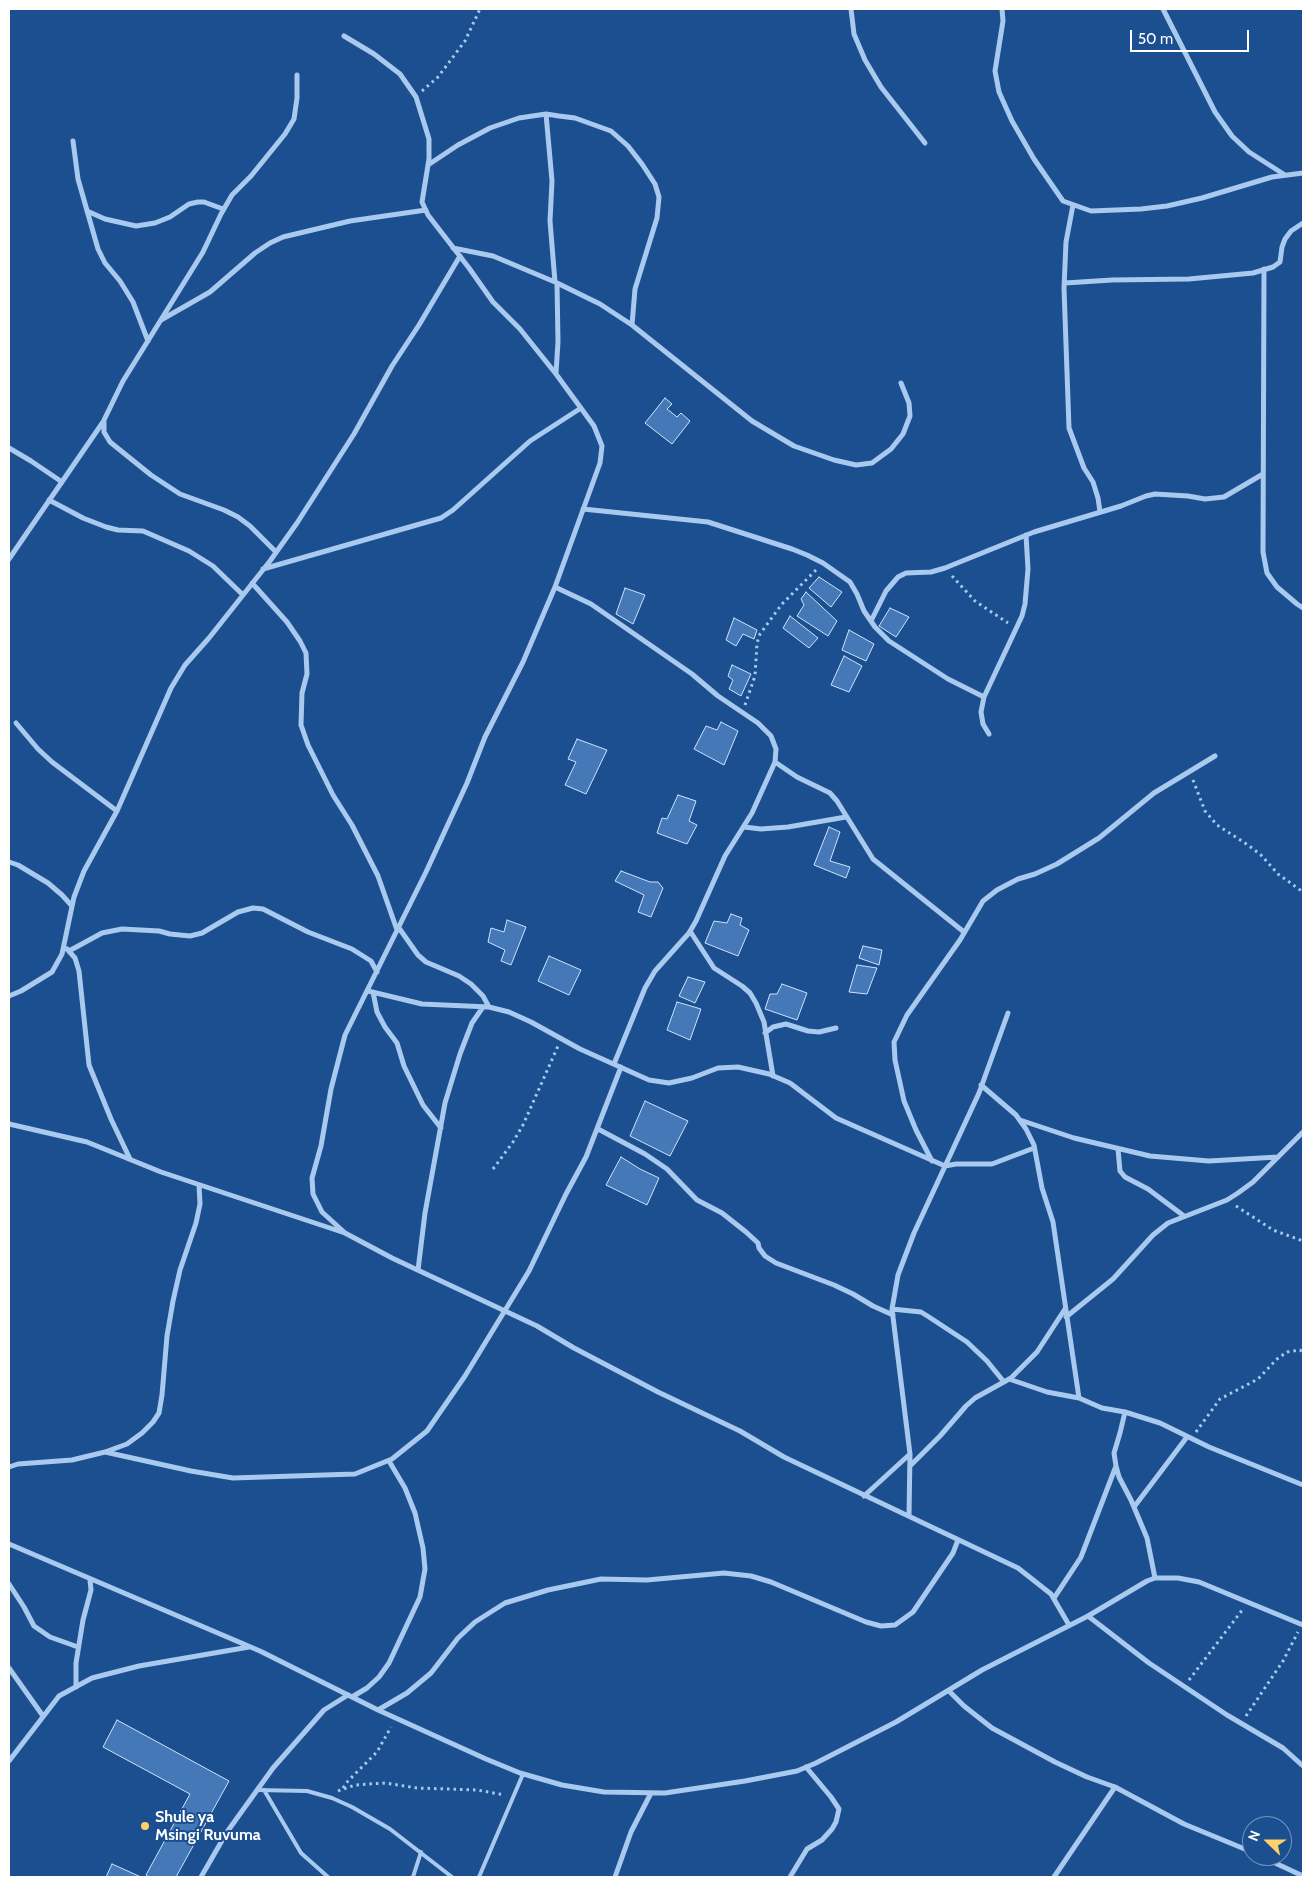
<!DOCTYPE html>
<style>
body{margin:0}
#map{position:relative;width:1312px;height:1886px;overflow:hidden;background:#1b4f8f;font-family:Cabin,sans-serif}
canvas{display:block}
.frame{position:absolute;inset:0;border:10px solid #fff;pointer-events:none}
.north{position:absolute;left:1242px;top:1816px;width:50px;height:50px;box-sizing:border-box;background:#1b4f8f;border:1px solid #7695bc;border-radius:50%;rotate:292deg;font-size:14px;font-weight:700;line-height:20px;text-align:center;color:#fff}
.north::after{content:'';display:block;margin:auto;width:18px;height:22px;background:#ffd166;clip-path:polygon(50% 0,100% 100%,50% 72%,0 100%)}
.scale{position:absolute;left:1130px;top:30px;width:119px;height:22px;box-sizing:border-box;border:2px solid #fff;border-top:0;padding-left:6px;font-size:15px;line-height:18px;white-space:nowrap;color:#fff;-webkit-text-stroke:4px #1b4f8f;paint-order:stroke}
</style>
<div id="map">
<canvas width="1312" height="1886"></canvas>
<div class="frame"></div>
<div class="north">N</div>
<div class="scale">50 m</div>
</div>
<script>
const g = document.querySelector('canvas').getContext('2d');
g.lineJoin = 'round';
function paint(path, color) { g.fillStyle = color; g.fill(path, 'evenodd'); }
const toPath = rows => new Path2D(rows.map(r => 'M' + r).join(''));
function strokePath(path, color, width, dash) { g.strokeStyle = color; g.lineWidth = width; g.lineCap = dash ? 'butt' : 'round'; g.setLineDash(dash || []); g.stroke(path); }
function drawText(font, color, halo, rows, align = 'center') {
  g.font = font + ' Cabin,sans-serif'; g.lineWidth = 4; g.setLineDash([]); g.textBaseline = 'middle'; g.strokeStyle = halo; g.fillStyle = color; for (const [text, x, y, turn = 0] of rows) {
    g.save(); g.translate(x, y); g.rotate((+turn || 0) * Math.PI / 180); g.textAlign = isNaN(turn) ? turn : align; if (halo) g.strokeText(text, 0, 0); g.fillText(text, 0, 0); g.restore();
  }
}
const building = toPath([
 [665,398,672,404,667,409,677,417,681,413,690,421,672,444,645,423,665,398],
 [819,577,842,592,831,607,809,588,819,577],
 [625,588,645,595,633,624,616,614,625,588],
 [806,592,837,621,828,636,797,616,804,605,801,599,806,592],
 [890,608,909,617,896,637,879,626,890,608],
 [790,616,818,638,809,648,783,628,790,616],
 [734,618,757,630,754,639,743,634,736,646,726,640,734,618],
 [849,630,874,644,866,661,842,650,849,630],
 [844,656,862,666,849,692,831,685,844,656],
 [732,665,751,674,741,696,729,689,733,680,728,676,732,665],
 [721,722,738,731,724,765,694,749,706,726,717,730,721,722],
 [577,739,607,750,586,794,565,785,576,762,568,759,577,739],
 [678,795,696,801,689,821,697,825,687,844,657,833,662,818,667,819,678,795],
 [829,827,840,832,830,861,850,867,846,878,814,865,829,827],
 [621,871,650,882,658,882,663,888,651,917,638,912,644,895,615,881,621,871],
 [731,914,742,918,740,925,749,930,738,956,705,943,714,921,727,923,731,914],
 [507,920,526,927,511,965,501,961,505,950,488,942,491,928,504,932,507,920],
 [863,946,882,950,879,965,859,958,863,946],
 [549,956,581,970,569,995,538,981,549,956],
 [857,965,877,968,867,994,849,992,857,965],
 [688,977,705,982,695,1003,679,996,688,977],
 [782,984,807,993,797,1020,765,1009,770,994,777,994,782,984],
 [677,1002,701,1009,690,1040,667,1030,677,1002],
 [645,1101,688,1121,670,1156,630,1136,645,1101],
 [621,1157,640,1169,659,1178,647,1205,606,1185,621,1157],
 [117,1720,229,1781,176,1877,149,1877,146,1875,190,1794,103,1747,117,1720],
 [112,1864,141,1877,106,1877,112,1864]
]);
paint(building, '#4478b7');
strokePath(building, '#cfe3fa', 1);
strokePath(toPath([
 [422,91,438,77,465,41,480,9],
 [952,576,975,601,1008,623],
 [745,705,755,676,757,643,760,634,782,604,817,569],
 [1193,780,1205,811,1217,825,1248,845,1261,855,1278,874,1303,892],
 [493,1169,513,1142,523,1125,558,1046],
 [1236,1206,1273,1230,1303,1241],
 [1196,1432,1220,1399,1258,1379,1277,1359,1287,1352,1300,1350,1303,1352],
 [1189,1680,1243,1609],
 [1246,1716,1283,1661,1298,1632],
 [343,1788,348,1781,377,1752,391,1727],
 [338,1791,355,1785,385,1783,417,1788,477,1790,505,1795]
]), '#a9c9ee', 3, [2.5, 4]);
strokePath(toPath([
 [257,1790,307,1791,332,1798,352,1807,390,1829,452,1877],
 [264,1790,301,1853,328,1877],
 [413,1877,421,1852],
 [479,1877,523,1774]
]), '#a9c9ee', 4);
strokePath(toPath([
 [851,9,854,34,865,60,881,87,925,143],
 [1002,9,1003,21,995,71,999,92,1012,121,1034,159,1063,201,1091,211,1141,209,1167,206,1202,198,1272,177,1303,173],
 [1163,9,1215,112,1232,136,1249,152,1285,175],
 [344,36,374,54,400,74,416,97,429,139,429,159,422,202,428,215,469,268,493,302,520,329,556,374,594,426,602,446,600,463,555,587,523,662,485,737,467,783,426,872,345,1035,331,1089,321,1146,312,1178,313,1194,322,1212,345,1233],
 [546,114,552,181,550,221,555,282],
 [73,141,78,179,98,249,105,263,120,281,133,302,148,341],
 [428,165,458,145,490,128,519,118,546,114,559,116,575,118,611,131,628,146,642,164,655,184,659,197,657,218,635,289,632,325],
 [1073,205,1066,242,1064,288,1069,428,1084,468,1093,482,1098,498,1100,512],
 [87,211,105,219,136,226,155,223,170,217,189,204,198,202,204,202,223,209],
 [453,248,493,256,555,282,600,304,632,325,752,421,794,446,834,460,856,465,872,463,891,449,903,434,910,416,909,403,901,383],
 [1264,269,1263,552,1267,573,1277,587,1297,604,1303,608],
 [1065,283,1112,280,1189,279,1253,273,1273,267,1280,262,1282,247,1285,239,1291,231,1303,223],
 [161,320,210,292,255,253,270,243,283,237,350,221,426,210],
 [556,373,558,342,557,283],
 [9,448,31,461,62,482],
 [49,500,83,518,106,527,118,530,143,531,189,551,213,566,243,595],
 [583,509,708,522,792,549,807,555,823,563,850,582,857,594,864,611,875,627,889,641,948,679,984,697],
 [276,552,250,526,238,517,224,510,180,494,151,475,110,442,104,432,104,420,123,381,203,252,221,214,232,195,251,176,285,134,294,119,297,98,297,75],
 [9,559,103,422],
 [263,569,441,518,453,510,530,441,581,408],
 [252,583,287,622,300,641,306,653,307,674,302,693,301,725,308,745,333,795,352,825,378,876,397,930],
 [555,587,591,604,692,674,718,696,758,723,771,736,776,749,775,762,752,813,725,856,696,921,689,933,655,971,645,988,614,1064],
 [871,621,886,591,898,577,906,573,931,572,945,568,1034,532,1121,506,1146,496,1155,494,1188,496,1205,499,1224,497,1263,474],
 [16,723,38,749,52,762,117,811],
 [989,734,983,724,981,712,984,697,1022,616,1025,604,1028,569,1026,535],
 [775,762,797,777,830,793,837,801,873,859,964,932],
 [744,827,761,829,788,827,846,817],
 [9,862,18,865,48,883,62,895,72,906],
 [399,928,418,955,426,962,459,976,471,984,483,996,489,1007],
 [690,931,714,968,742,986,750,993,756,1003,764,1022,773,1076],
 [67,949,75,958,79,971,89,1065,111,1119,130,1159],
 [69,951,102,933,122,929,159,931,170,934,190,936,202,933,238,912,253,908,263,909,308,932,352,949,371,961,377,972],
 [368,991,422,1004,489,1007,509,1012,531,1022,580,1049,649,1080,669,1083,692,1078,718,1068,738,1067,769,1074,790,1083,836,1118,945,1166,956,1164,992,1164,1034,1148],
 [373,992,377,1012,385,1027,397,1043,404,1066,423,1105,441,1128],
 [9,996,21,991,52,972,62,954,74,897,84,871,117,811,171,688,185,665,209,638,270,561,297,523,354,434,392,366,419,325,460,256],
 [765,1033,773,1027,786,1024,808,1031,819,1032,836,1028],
 [981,1085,1016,1115,1026,1129,1034,1145,1042,1188,1053,1222,1079,1398,1102,1408,1125,1412,1120,1433,1114,1453,1116,1466,1119,1477,1131,1500,1147,1538,1155,1578],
 [1020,1120,1074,1138,1150,1156,1209,1161,1278,1157],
 [9,1124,87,1142,161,1172,345,1233,392,1258,537,1326,574,1348,658,1392,740,1431,784,1457,1018,1568,1051,1594,1069,1625],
 [598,1129,645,1154,667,1169,697,1200,722,1213,746,1232,758,1243,759,1248,765,1256,776,1263,834,1285,853,1294,873,1306,893,1315],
 [1118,1149,1120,1171,1125,1177,1148,1189,1184,1216],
 [932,1161,916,1130,904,1101,895,1060,894,1042,907,1015,960,940,983,901,997,890,1018,879,1035,874,1057,864,1099,838,1154,793,1215,756],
 [418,1270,425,1213,445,1103,460,1054,472,1023,483,1007],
 [892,1309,921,1312,929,1317,967,1342,987,1361,1004,1382],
 [1066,1317,1113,1279,1153,1235,1168,1223,1227,1200,1238,1193,1253,1182,1303,1132],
 [1009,1379,1047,1392,1079,1398],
 [1125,1412,1160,1423,1209,1447,1303,1485],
 [105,1452,191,1471,233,1478,355,1474,392,1459,427,1431,465,1376,529,1271,566,1194,586,1157,621,1067],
 [910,1466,940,1436,966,1406,975,1398,1011,1378,1037,1352,1065,1309],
 [9,1467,18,1464,72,1460,105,1452,127,1444,142,1433,153,1422,159,1413,162,1395,167,1336,173,1301,180,1270,196,1223,200,1204,199,1185],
 [864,1496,910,1454],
 [1134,1507,1187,1437],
 [909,1516,910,1454,892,1309,898,1275,914,1233,979,1093,1008,1013],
 [9,1544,260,1651,378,1710,486,1759,520,1773,562,1785,604,1792,665,1793,745,1781,797,1771,816,1763,896,1722,982,1670,1088,1616,1147,1581,1155,1578,1178,1578,1199,1582,1303,1625],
 [9,1584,24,1607,34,1626,50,1637,78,1647],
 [1054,1598,1081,1557,1116,1466],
 [1088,1616,1149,1663,1227,1715,1283,1748,1303,1766],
 [9,1668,43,1716],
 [76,1687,76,1663,83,1620,91,1590,90,1580],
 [949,1691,964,1706,992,1728,1055,1762,1087,1777,1115,1787,1184,1824,1252,1852],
 [352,1697,367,1688,379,1677,389,1663,420,1597,425,1569,423,1548,415,1513,405,1488,389,1461],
 [378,1710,407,1693,431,1673,458,1638,475,1622,505,1603,548,1590,601,1579,647,1580,724,1573,751,1576,771,1582,866,1622,881,1626,895,1625,913,1612,953,1553,958,1540],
 [9,1761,59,1696,92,1678,139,1666,249,1647],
 [1260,1856,1303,1876],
 [201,1877,227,1832,273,1768,324,1710,348,1695],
 [615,1877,631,1832,651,1793],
 [790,1877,807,1849,822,1840,832,1829,836,1822,839,1809,831,1797,806,1767],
 [1054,1877,1115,1787]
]), '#a9c9ee', 5);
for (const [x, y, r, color] of [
 [145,1826,5,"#ffd166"]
]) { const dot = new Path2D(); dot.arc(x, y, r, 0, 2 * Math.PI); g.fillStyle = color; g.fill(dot); strokePath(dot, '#1b4f8f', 2); }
drawText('bold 16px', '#fff', '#1b4f8f', [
 ["Shule ya",155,1817],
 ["Msingi Ruvuma",155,1835]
], 'left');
</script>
